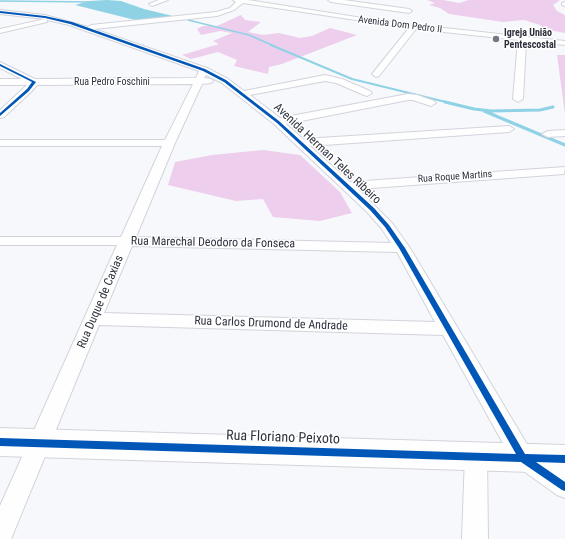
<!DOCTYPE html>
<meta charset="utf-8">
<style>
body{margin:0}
canvas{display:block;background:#f7f8fb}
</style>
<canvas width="565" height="539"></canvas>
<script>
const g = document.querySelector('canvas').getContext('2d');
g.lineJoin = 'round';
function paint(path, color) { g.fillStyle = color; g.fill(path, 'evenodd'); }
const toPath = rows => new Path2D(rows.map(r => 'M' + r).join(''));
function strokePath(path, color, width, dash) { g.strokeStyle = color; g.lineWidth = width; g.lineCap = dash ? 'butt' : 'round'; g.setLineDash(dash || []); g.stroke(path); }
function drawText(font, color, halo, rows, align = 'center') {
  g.font = font + ' "Roboto Condensed",sans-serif'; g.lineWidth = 3; g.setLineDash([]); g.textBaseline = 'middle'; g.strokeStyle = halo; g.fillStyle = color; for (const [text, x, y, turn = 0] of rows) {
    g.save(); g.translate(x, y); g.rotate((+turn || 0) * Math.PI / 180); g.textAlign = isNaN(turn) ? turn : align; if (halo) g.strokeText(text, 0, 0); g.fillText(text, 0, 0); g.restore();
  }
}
paint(toPath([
 [427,0,443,0,459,3,469,0,560,0,553,5,557,11,565,15,565,33,543,29,540,25,524,20,503,22,449,14,440,8,429,5,435,3],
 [241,15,245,20,261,22,248,32,263,35,279,33,300,38,312,36,330,28,357,35,282,64,269,67,268,74,234,66,237,60,218,52,191,59,182,55,219,44,213,41,232,33,220,31,201,35,197,29,203,26,217,26],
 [557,55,565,55,565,114],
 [263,150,300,155,340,192,352,213,320,221,273,217,263,199,236,201,168,185,175,162,212,155]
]), '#eeceed');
paint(toPath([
 [107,0,121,1,144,9,177,17,139,21,75,5,89,1]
]), '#8fd2e5');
strokePath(toPath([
 [0,1,92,2],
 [188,20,249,35,274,46]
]), '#8fd2e5', 1.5);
strokePath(toPath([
 [271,45,352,79,450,103]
]), '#8fd2e5', 2);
strokePath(toPath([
 [445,102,474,109,491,111,540,110,553,107],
 [484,111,565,145]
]), '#8fd2e5', 3);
const street = toPath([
 [159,0,168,0,152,6,149,4,159,0],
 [233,0,248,0,388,22,565,41,565,45,526,41,523,99,518,102,513,99,518,40,416,29,379,76,376,77,372,74,409,28,243,3,234,10,217,16,94,29,207,68,228,79,244,91,325,75,342,79,370,91,372,93,367,96,364,95,336,83,325,81,250,95,280,118,408,94,417,95,434,101,436,103,431,106,413,100,408,100,286,124,303,139,509,126,514,129,509,132,310,146,350,182,565,167,564,174,358,189,392,223,410,248,531,451,565,473,565,498,557,495,515,465,443,335,99,325,11,539,0,539,0,506,117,245,0,245,0,237,121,237,162,146,0,146,0,140,165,140,193,84,37,85,31,92,4,117,0,118,0,110,27,85,0,85,0,79,22,79,0,68,0,62,35,79,196,78,199,71,69,25,47,20,47,22,0,33,0,29,45,19,0,14,0,10,45,15,88,27,91,25,216,12,230,8,236,2,233,0],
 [206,75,222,83,274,124,367,212,382,229,391,243,136,237,175,143,202,84,211,83,213,81,211,79,204,78,206,75],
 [132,246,397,252,435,322,104,313,132,246],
 [328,0,344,0,409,9,412,11,409,13,331,2,328,0],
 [565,2,565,6,562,5,562,3,565,2],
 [565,130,565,136,548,137,542,134,548,131,565,130],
 [476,446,484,449,487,456,488,539,462,539,465,456,468,449,476,446]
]);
const secondary = toPath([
 [0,428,565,445,565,473,0,456,0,428]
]);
strokePath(street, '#d2d4dc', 2);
strokePath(secondary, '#d2d4dc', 2);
paint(street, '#fefefe');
paint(secondary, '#fefefe');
paint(toPath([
 [0,11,45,16,72,22,205,69,226,80,279,121,374,208,389,225,405,248,525,454,565,455,565,463,536,462,565,482,565,491,562,490,521,462,0,446,0,438,516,454,399,248,385,227,370,210,277,123,224,82,203,71,70,24,45,18,0,13,0,11],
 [0,64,36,82,29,91,0,116,0,113,27,89,32,82,0,66,0,64]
]), '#0057b8');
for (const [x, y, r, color] of [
 [496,39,4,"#757780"]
]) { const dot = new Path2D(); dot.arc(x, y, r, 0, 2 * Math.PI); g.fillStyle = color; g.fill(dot); strokePath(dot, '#fff', 1.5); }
drawText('10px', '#2f323e', '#fff', [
 ["Avenida Dom Pedro II",400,25,7],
 ["Rua Pedro Foschini",112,82],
 ["Rua Roque Martins",455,177,-4]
]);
drawText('bold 10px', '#2f323e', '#fff', [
 ["Igreja União",504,33],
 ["Pentescostal",504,45]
], 'left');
drawText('12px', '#2f323e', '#fff', [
 ["Avenida Herman Teles Ribeiro",327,154,43],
 ["Rua Marechal Deodoro da Fonseca",213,243,1],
 ["Rua Duque de Caxias",101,302,-67],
 ["Rua Carlos Drumond de Andrade",271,324,2]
]);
drawText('14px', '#2f323e', '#fff', [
 ["Rua Floriano Peixoto",283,438,2]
]);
</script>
